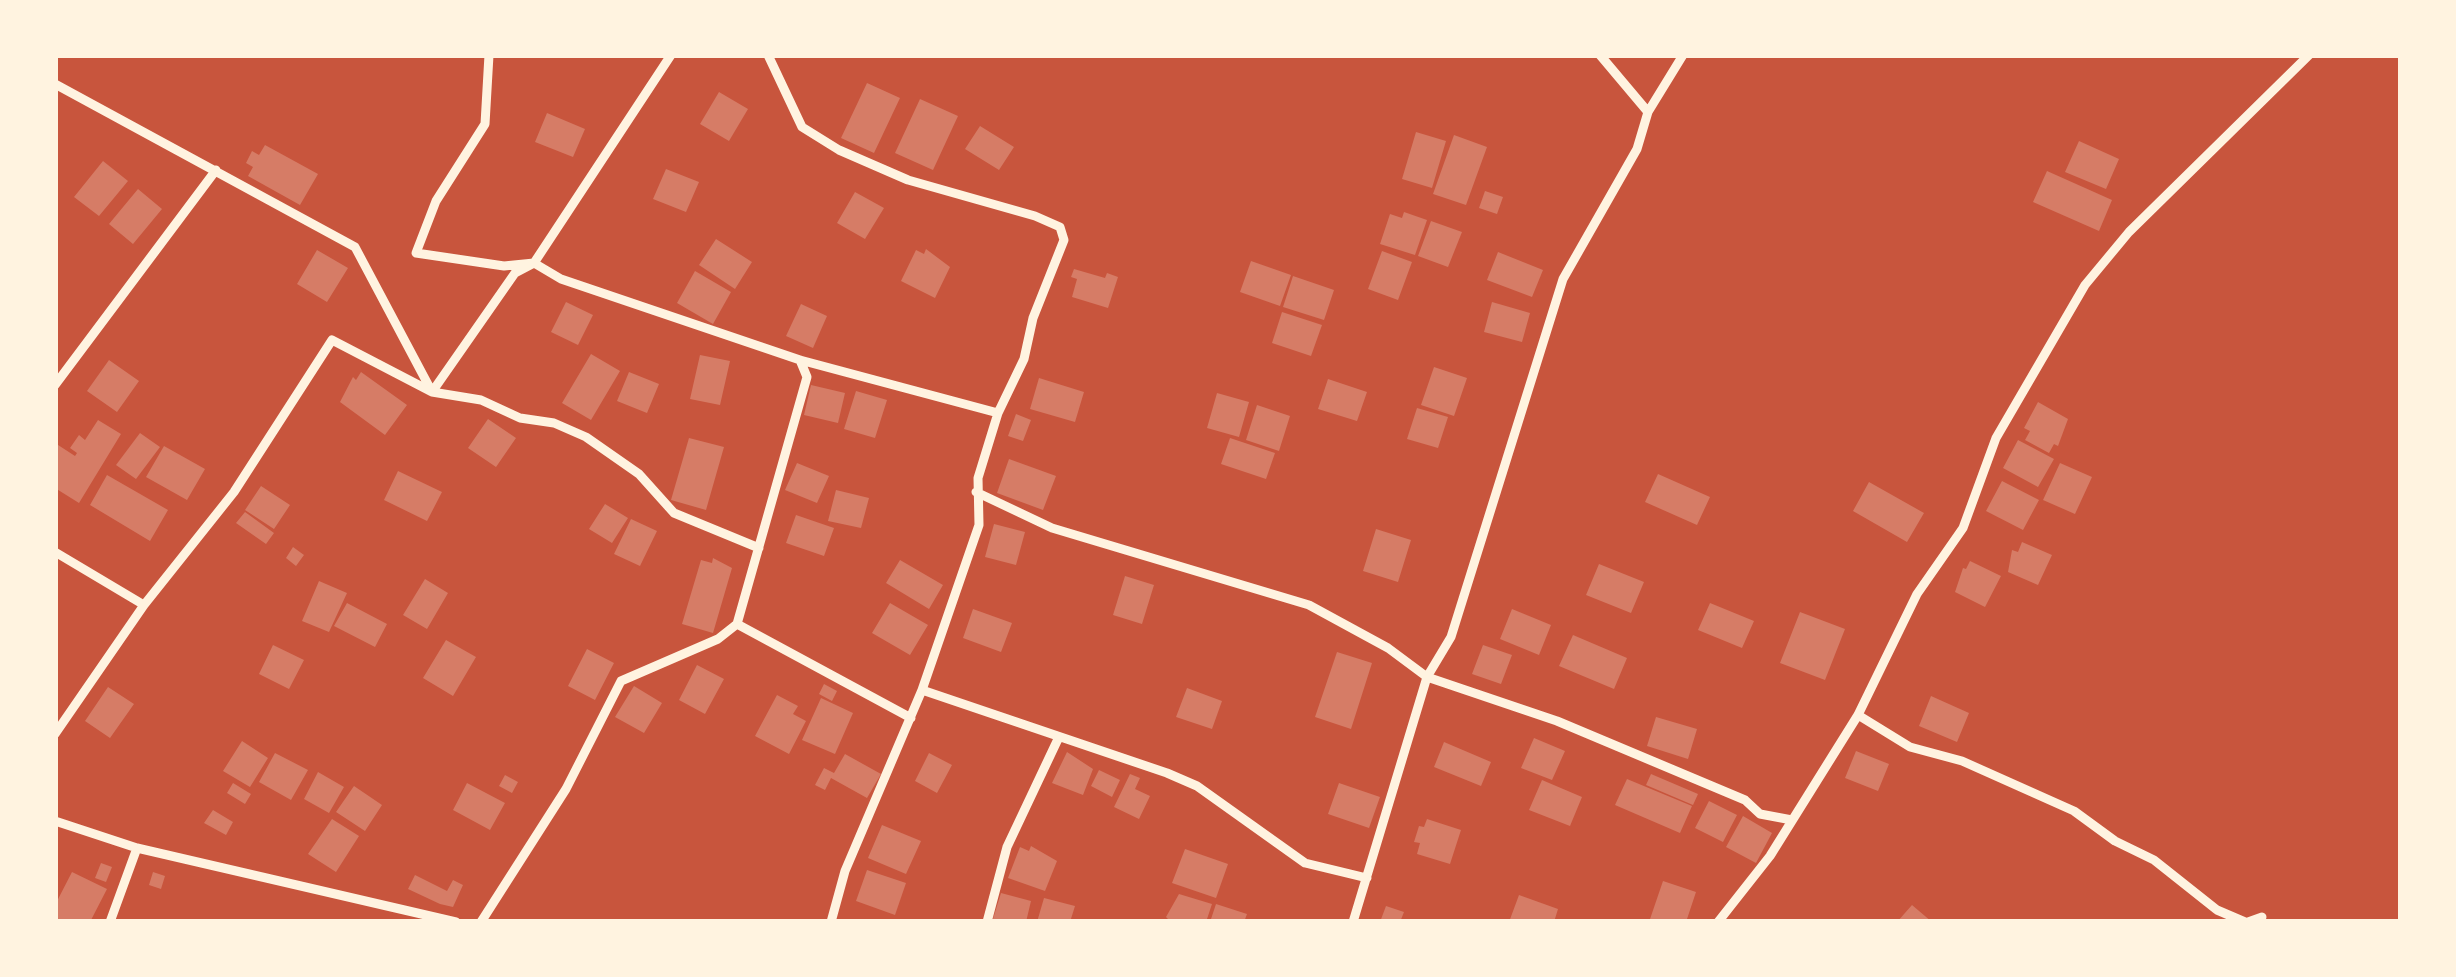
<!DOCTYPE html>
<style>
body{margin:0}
#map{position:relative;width:2456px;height:977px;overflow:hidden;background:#c8553d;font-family:"Alegreya Sans",sans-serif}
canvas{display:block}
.frame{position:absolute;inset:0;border:58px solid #fff3e0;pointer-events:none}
</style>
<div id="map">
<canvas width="2456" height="977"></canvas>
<div class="frame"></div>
</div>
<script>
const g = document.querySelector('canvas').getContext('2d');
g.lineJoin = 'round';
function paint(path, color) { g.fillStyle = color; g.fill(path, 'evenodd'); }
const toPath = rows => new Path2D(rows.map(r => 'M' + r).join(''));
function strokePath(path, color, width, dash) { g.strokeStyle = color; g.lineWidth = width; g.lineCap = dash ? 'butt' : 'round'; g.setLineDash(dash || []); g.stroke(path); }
paint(toPath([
 [867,83,900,98,874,153,841,138],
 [719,92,748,109,729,141,700,124],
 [920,99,958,116,933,170,895,153],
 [547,113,585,129,573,157,535,142],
 [980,126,1014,147,999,170,965,149],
 [1416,132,1446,141,1432,188,1402,179],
 [1454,135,1487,147,1466,205,1433,194],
 [2079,141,2119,159,2106,189,2065,172],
 [265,145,318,174,300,205,248,176,253,167,246,163,252,151,259,155],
 [103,161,128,181,99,216,74,197],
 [666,169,699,182,686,212,653,199],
 [2047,171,2112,200,2099,231,2033,202],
 [138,189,162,209,133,244,109,224],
 [1485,191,1503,197,1497,214,1479,208],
 [855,192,884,208,865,239,837,223],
 [1404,212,1427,220,1415,255,1380,244,1390,214,1402,218],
 [1431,221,1462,232,1448,267,1418,256],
 [716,239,752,262,735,289,699,265],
 [926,249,950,267,935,298,901,281,916,250,924,254],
 [317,250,348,268,327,302,297,284],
 [1382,251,1412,262,1398,300,1368,289],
 [1498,252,1543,270,1532,297,1487,280],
 [1251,261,1291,275,1280,306,1240,292],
 [1074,269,1105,278,1107,273,1118,277,1108,308,1072,297,1077,279,1071,277],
 [695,271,731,292,713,324,677,303],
 [1293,276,1334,290,1324,320,1283,307],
 [566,302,593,315,578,345,551,332],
 [1492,302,1530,313,1522,342,1484,332],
 [801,304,827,316,813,348,786,336],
 [1282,312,1322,325,1311,356,1272,343],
 [591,354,620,371,591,420,562,403],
 [700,355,730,361,720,405,690,399],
 [109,360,139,381,117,412,87,391],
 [1434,367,1467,378,1454,416,1421,405],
 [361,372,407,405,385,435,340,402,353,377,356,380],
 [629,372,659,384,647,413,617,401],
 [1039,378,1084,392,1075,422,1030,409],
 [1328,379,1367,392,1357,421,1318,409],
 [811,385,845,393,838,423,804,415],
 [856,391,887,400,875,438,844,429],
 [1217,393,1249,402,1239,437,1207,428],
 [2038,402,2068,419,2058,446,2054,444,2049,453,2025,440,2030,431,2024,428],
 [1257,405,1290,416,1279,451,1246,440],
 [1417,408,1448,417,1438,448,1407,439],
 [1016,414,1031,420,1023,441,1008,436],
 [488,419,516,438,496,467,468,448],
 [98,420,121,434,79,503,55,488,55,443,75,456,77,453,70,448,79,435,85,440],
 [140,433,160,447,136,479,116,465],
 [689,438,724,447,706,510,671,500],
 [1230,438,1275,453,1266,479,1221,464],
 [2018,440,2054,459,2038,487,2003,468],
 [164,446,205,469,187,500,146,477],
 [1009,459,1056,476,1043,510,997,493],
 [797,463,829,476,817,503,785,490],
 [2060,463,2092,477,2075,514,2043,500],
 [398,471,442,492,427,521,384,500],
 [1658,474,1710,497,1697,525,1645,502],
 [107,475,168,510,150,541,90,505],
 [2002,481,2039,500,2023,530,1986,511],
 [1869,482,1924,513,1907,542,1853,511],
 [261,486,290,505,274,529,245,510],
 [836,490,869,498,861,528,828,521],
 [605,504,628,518,612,543,589,529],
 [245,512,274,533,266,544,236,523],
 [796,515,834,528,824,556,786,543],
 [631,519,657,531,640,566,614,554],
 [994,524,1025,532,1016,565,985,557],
 [1376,529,1411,540,1398,582,1363,571],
 [2022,542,2052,555,2038,585,2008,572,2012,550,2018,552],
 [293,547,304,555,296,566,286,558],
 [713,558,732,568,713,633,682,624,701,560,712,563],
 [900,560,943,585,929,609,886,583],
 [1970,561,2001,576,1985,607,1955,592,1963,568,1966,569],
 [1599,564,1644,582,1631,613,1586,595],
 [1125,576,1154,585,1142,624,1113,615],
 [425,579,448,593,427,629,403,615],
 [319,581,347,593,329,632,302,621],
 [347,603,387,624,375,647,334,626],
 [890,603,928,625,910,655,872,633],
 [1710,603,1754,621,1742,648,1698,630],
 [973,609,1012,623,1001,652,963,638],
 [1512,609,1551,625,1539,655,1500,639],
 [1800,612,1845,629,1825,680,1780,663],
 [1573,635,1627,658,1614,689,1559,666],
 [446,640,476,657,453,696,423,678],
 [273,645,304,660,289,689,259,674],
 [1483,645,1512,655,1501,684,1472,674],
 [587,649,614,663,595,700,568,686],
 [1337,652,1372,663,1351,729,1315,717],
 [697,665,724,679,705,714,679,700],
 [824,684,837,691,832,701,819,694],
 [634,686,662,703,644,733,615,717],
 [108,687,134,704,110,738,85,721],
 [1187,688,1222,701,1212,729,1176,717],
 [777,695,798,706,793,714,806,721,789,754,755,736],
 [1931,696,1969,713,1957,742,1919,726],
 [821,698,853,713,835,754,802,740],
 [1656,717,1697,729,1688,759,1647,746],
 [1534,738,1565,751,1552,780,1521,768],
 [242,741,268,758,250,787,223,771],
 [1444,742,1491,762,1481,786,1434,767],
 [1856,751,1889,764,1878,791,1845,778],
 [1067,752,1093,769,1083,795,1052,783],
 [275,753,308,770,291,800,259,782],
 [929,753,952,765,937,793,915,781],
 [845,754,881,774,867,798,831,778,825,790,815,785,824,768,834,773],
 [1099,770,1120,780,1112,797,1091,786],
 [318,772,344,787,329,813,304,799],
 [1130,774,1140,778,1135,789,1150,796,1139,819,1114,807],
 [1651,774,1698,794,1693,805,1646,785],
 [505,775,518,782,512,793,499,786],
 [1627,779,1692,806,1680,833,1615,805],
 [1542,780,1582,797,1570,826,1529,810],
 [233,783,251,794,245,804,227,793],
 [467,783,505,803,490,830,453,810],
 [1339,783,1380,797,1369,828,1328,814],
 [354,786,382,805,365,831,336,812],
 [1709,801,1737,815,1723,842,1695,828],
 [213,810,233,822,226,835,204,823],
 [1743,816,1772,833,1756,863,1726,847],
 [332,819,359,836,336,872,308,854],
 [1427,819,1461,830,1450,864,1417,854,1420,843,1414,842,1419,826,1424,827],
 [882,825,921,841,906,874,868,858],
 [1031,846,1057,861,1045,891,1008,878,1020,847,1029,851],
 [1185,849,1228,864,1216,898,1172,883],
 [101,863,112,867,106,882,95,878],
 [867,870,906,883,895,915,856,901],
 [72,872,107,889,90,922,55,922,55,905],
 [153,872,165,876,161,889,149,885],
 [415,875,447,891,453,880,463,885,453,907,440,904,408,889],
 [1663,881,1696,892,1686,922,1649,922],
 [1001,893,1031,901,1026,922,992,922],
 [1179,894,1212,904,1206,922,1171,922,1166,917],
 [1519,895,1558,909,1554,922,1509,922],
 [1044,898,1075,906,1070,922,1037,922],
 [1216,904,1247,914,1244,922,1210,922],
 [1912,905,1932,922,1897,922],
 [1386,906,1404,912,1400,922,1380,922]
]), '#d67c66');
strokePath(toPath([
 [489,55,485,124,436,201,416,253,504,266,534,263,561,279,800,360,998,413],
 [768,55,802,127,839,150,908,180,1035,216,1060,227,1064,240,1033,318,1024,359,998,413,978,478,979,525,922,690,845,871,831,922],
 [1600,55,1648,112],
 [55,84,355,247,431,390],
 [55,385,216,170],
 [432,392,515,273,534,263,671,55],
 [976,492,1052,528,1309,605,1388,648,1427,677,1557,721,1745,800,1760,814,1792,820],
 [55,552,144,605],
 [737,624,911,718],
 [922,690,1167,773,1197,786,1305,863,1367,878],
 [1858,715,1910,747,1962,761,2074,811,2115,841,2154,860,2217,910,2245,922],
 [55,734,144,605,234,492,332,340,432,392,481,400,520,418,554,423,586,437,639,474,674,513,759,548],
 [55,821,137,848,456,922],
 [110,922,137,848],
 [481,922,566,789,621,681,718,639,737,624,807,377,800,360],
 [987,922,1007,847,1058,739],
 [1353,922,1427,677,1451,637,1563,279,1637,149,1648,112,1683,55],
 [1718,922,1770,856,1858,715,1917,594,1963,528,1996,438,2085,285,2129,232,2309,55],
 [2248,922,2262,917]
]), '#fff3e0', 9);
</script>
